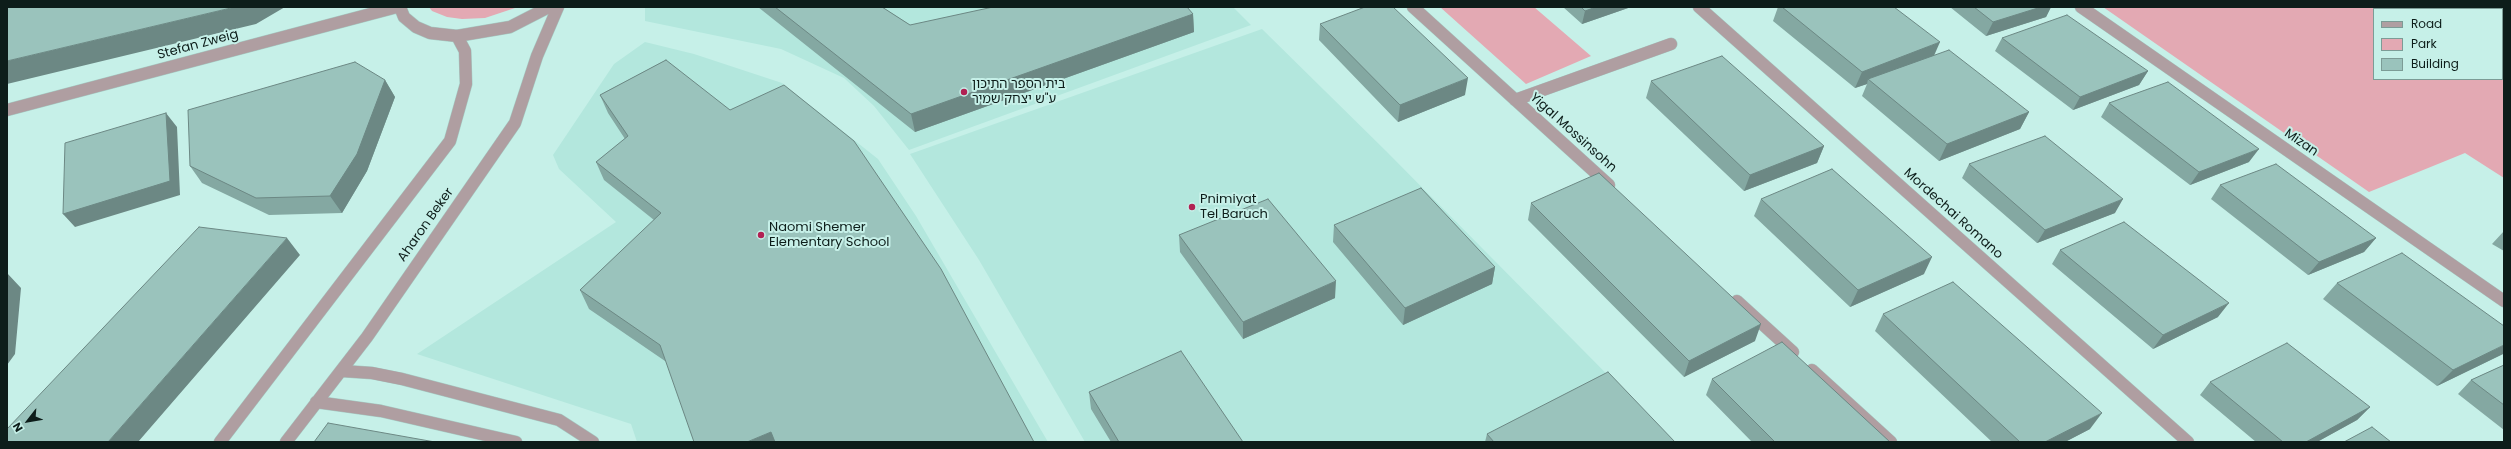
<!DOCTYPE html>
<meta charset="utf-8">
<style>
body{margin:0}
#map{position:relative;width:2511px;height:449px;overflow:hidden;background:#c6f0e8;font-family:Poppins,sans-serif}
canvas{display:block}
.frame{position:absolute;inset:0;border:8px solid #0d1d1a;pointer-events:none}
.legend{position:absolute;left:2373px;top:8px;width:130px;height:72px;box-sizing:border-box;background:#c6f0e8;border:1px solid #7c9c96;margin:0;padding:5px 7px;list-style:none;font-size:12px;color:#0d1d1a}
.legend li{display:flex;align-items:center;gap:8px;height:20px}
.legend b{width:20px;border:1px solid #7c9c96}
.north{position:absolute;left:8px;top:401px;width:40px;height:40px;-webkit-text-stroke:3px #c6f0e8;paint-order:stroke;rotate:239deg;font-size:11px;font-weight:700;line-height:16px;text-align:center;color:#0d1d1a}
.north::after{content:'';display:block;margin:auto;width:14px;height:18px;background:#0d1d1a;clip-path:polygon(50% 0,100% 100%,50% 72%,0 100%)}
</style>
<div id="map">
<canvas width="2511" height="449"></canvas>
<div class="frame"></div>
<ul class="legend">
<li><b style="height:5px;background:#af9ea1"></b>Road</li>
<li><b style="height:11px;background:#e3a9b3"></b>Park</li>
<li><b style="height:11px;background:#9ac3bc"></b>Building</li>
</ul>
<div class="north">N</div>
</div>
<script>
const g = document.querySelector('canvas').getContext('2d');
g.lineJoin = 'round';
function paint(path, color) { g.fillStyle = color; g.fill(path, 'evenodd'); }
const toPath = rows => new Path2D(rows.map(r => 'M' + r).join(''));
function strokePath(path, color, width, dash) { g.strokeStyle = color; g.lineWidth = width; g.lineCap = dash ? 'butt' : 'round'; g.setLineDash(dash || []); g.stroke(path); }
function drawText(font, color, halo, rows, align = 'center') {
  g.font = font + ' Poppins,"Noto Sans Hebrew",sans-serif'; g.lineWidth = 4; g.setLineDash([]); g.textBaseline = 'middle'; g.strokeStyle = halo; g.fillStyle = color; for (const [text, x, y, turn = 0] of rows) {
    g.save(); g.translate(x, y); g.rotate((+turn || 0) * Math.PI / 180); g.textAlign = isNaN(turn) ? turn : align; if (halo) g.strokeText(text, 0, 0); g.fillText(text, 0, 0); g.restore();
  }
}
paint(toPath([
 [645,7,1233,7,1251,25,909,150,874,106,844,78,781,49,645,21],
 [1262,29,1386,151,1674,442,1085,442,979,260,910,154],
 [645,42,694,54,782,83,878,159,916,216,1048,442,637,442,631,424,417,354,616,222,559,169,553,155,614,64]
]), '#b3e7dd');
paint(toPath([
 [429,7,518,7,485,18,462,19,447,17,432,11],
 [1440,7,1534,7,1591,56,1526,84],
 [2103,7,2504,7,2504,178,2465,153,2369,192],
 [2374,9,2502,9,2502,79,2374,79]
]), '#e3a9b3');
const minor = toPath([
 [400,7,404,17,416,27,430,33,457,36,510,27,549,7],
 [1413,7,1609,185],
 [1699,7,2188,442],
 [2081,7,2504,301],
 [1515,100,1671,44],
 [7,110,397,7],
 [1737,301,1793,352],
 [1812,370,1891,442],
 [342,371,372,373,402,379,559,420,593,442],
 [316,402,381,411,516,442],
 [220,442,450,141,466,84,465,51,457,36],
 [286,442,367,337,515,123,537,56,558,7]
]);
strokePath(minor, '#a5cac3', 13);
strokePath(minor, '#af9ea1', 12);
paint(toPath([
 [758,7,882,7,910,25,1193,14,1194,32,915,132],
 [1563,7,1631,7,1582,24],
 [1778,7,1894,7,1934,56,2029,112,2020,129,1939,161,1862,96,1867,84,1855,88,1773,21],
 [1950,7,2051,7,2046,17,1986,36],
 [1320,24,1465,95,1398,122,1319,40],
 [2002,38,2148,71,2139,85,2073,110,1995,51],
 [666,60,665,361,589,309,580,290,654,220,604,180,596,162,625,139,608,113,600,95],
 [385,80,395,97,367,171,342,213,269,215,202,183,190,166],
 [1651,81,1824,146,1817,163,1744,191,1646,98],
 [2109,103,2249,162,2190,185,2101,117],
 [1969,164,2115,213,2037,243,1962,178],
 [2220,185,2376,238,2364,252,2308,275,2211,199],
 [1761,199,1924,274,1850,307,1754,216],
 [1531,203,1755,341,1684,377,1528,220],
 [1334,225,1495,267,1492,284,1403,325,1333,242],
 [2504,231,2504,251,2492,244],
 [1179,235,1335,298,1243,339,1180,252],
 [2060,250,2218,317,2153,349,2052,264],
 [2337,283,2503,354,2437,386,2323,299],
 [1883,314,2090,429,2065,442,1992,442,1875,331],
 [2504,365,2504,430,2458,394,2471,380],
 [1712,379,1890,442,1752,442,1706,395],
 [2210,382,2370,407,2357,420,2317,442,2256,442,2200,395],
 [1089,392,1243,442,1111,442,1091,409],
 [1487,434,1675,442,1485,442]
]), '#84a8a2');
paint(toPath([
 [235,7,285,7,256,24,7,84,7,61],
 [1596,7,1631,7,1582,24,1585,11],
 [2041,7,2051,7,2046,17,1986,36,1993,22],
 [1193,14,1194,32,915,132,911,114],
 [1940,42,1933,58,1868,79,1867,84,1855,88,1862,72],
 [2148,71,2139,85,2073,110,2080,97],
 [1468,78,1465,95,1398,122,1400,105],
 [385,80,395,97,367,171,342,213,330,196],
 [2029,112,2020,129,1939,161,1947,144],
 [166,113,177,127,180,195,75,227,63,214],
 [1824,146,1817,163,1744,191,1750,175],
 [2259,149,2249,162,2190,185,2199,172],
 [2123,199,2115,213,2037,243,2045,230],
 [287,238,300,255,138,442,108,442],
 [2376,238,2364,252,2308,275,2319,262],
 [1932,257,1924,274,1850,307,1858,290],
 [1495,267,1492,284,1403,325,1405,308],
 [7,273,21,288,15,354,7,365],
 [1336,281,1335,298,1243,339,1243,322],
 [2229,303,2218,317,2153,349,2163,335],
 [1761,324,1755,341,1684,377,1689,361],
 [2504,345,2504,352,2503,354,2437,386,2453,370],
 [2370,407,2357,420,2317,442,2306,442],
 [2102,413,2090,429,2065,442,2045,442],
 [771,432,776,442,747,442]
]), '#6c8884');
const building = toPath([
 [7,7,235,7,7,61,7,7],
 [775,7,882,7,910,25,993,7,1187,7,1193,14,911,114,775,7],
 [1365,7,1393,7,1468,78,1400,105,1320,24,1365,7],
 [1581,7,1596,7,1585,11,1581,7],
 [1782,7,1894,7,1940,42,1862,72,1782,7],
 [1974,7,2041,7,1993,22,1974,7],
 [2067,15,2148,71,2080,97,2002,38,2067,15],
 [1949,50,2029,112,1947,144,1868,79,1949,50],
 [1722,56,1824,146,1750,175,1651,81,1722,56],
 [666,60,730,110,784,85,854,141,941,269,1034,442,775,442,771,432,747,442,694,442,660,345,580,290,661,213,596,162,628,136,600,95,666,60],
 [355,62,385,80,357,154,330,196,256,198,190,166,188,110,355,62],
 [2168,82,2259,149,2199,172,2109,103,2168,82],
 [166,113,170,181,63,214,65,143,166,113],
 [2045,136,2123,199,2045,230,1969,164,2045,136],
 [2276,164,2376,238,2319,262,2220,185,2276,164],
 [1832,169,1932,257,1858,290,1761,199,1832,169],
 [1599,173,1761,324,1689,361,1531,203,1599,173],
 [1421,188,1495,267,1405,308,1334,225,1421,188],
 [1268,199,1336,281,1243,322,1179,235,1268,199],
 [2124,222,2229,303,2163,335,2060,250,2124,222],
 [199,227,287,238,108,442,7,442,7,429,199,227],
 [2402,253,2504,326,2504,345,2453,370,2337,283,2402,253],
 [1953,282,2102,413,2045,442,2020,442,1883,314,1953,282],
 [1782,342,1890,442,1775,442,1712,379,1782,342],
 [2287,343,2370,407,2306,442,2283,442,2210,382,2287,343],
 [1181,351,1243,442,1119,442,1089,392,1181,351],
 [2504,365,2504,405,2471,380,2504,365],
 [1608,372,1675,442,1494,442,1487,434,1608,372],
 [328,423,435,442,314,442,328,423],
 [2372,427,2391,442,2344,442,2372,427]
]);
paint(building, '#9ac3bc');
strokePath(building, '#6c8884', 1);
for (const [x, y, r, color] of [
 [964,92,4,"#b12153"],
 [1192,207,4,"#b12153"],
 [761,235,4,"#b12153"]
]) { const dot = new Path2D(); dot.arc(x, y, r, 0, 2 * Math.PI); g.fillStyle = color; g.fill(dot); strokePath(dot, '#c6f0e8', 1.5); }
drawText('13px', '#0d1d1a', '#c6f0e8', [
 ["Stefan Zweig",198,45,-15],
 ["Yigal Mossinsohn",1573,133,42],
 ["Mizan",2301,143,35],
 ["Mordechai Romano",1953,214,42],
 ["Aharon Beker",426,225,-55]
]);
drawText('13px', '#0d1d1a', '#c6f0e8', [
 ["בית הספר התיכון",972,85],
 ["ע\"ש יצחק שמיר",972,100],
 ["Pnimiyat",1200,200],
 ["Tel Baruch",1200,215],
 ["Naomi Shemer",769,228],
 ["Elementary School",769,243]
], 'left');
</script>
